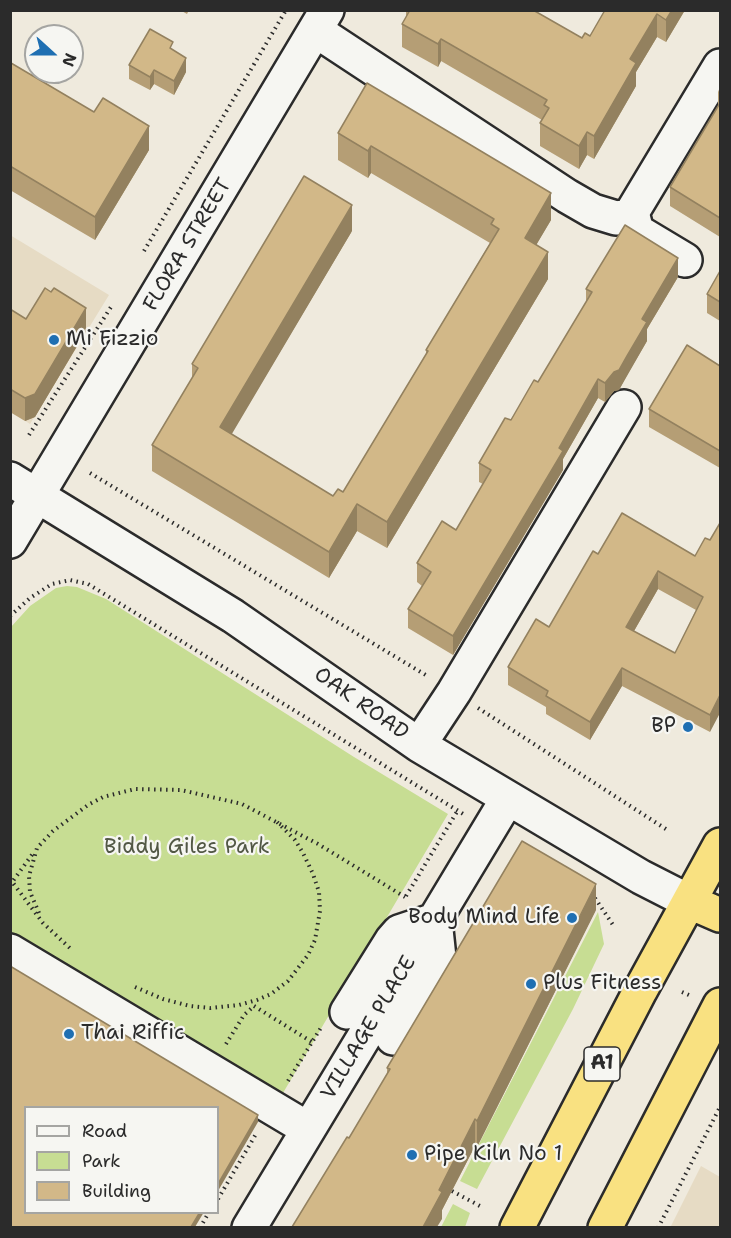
<!DOCTYPE html>
<style>
body{margin:0}
#map{position:relative;width:731px;height:1238px;overflow:hidden;background:#efeadd;font-family:"Shantell Sans",sans-serif}
canvas{display:block}
.frame{position:absolute;inset:0;border:12px solid #2b2b2b;pointer-events:none}
.legend{position:absolute;left:24px;top:1106px;width:195px;height:108px;box-sizing:border-box;background:#f6f6f2;border:2px solid #a5a5a2;margin:0;padding:8px 10px;list-style:none;font-size:18px;color:#2b2b2b}
.legend li{display:flex;align-items:center;gap:12px;height:30px}
.legend b{width:30px;border:2px solid #a5a5a2}
.north{position:absolute;left:24px;top:24px;width:60px;height:60px;box-sizing:border-box;background:#f6f6f2;border:2px solid #a5a5a2;border-radius:50%;rotate:111deg;font-size:16px;font-weight:700;line-height:24px;text-align:center;color:#2b2b2b}
.north::after{content:'';display:block;margin:auto;width:21px;height:27px;background:#1f6fb2;clip-path:polygon(50% 0,100% 100%,50% 72%,0 100%)}
</style>
<div id="map">
<canvas width="731" height="1238"></canvas>
<div class="frame"></div>
<ul class="legend">
<li><b style="height:8px;background:#f6f6f2"></b>Road</li>
<li><b style="height:16px;background:#c7dd93"></b>Park</li>
<li><b style="height:16px;background:#d2b888"></b>Building</li>
</ul>
<div class="north">N</div>
</div>
<script>
const g = document.querySelector('canvas').getContext('2d');
g.lineJoin = 'round';
function paint(path, color) { g.fillStyle = color; g.fill(path, 'evenodd'); }
const toPath = rows => new Path2D(rows.map(r => 'M' + r).join(''));
function strokePath(path, color, width, dash) { g.strokeStyle = color; g.lineWidth = width; g.lineCap = dash ? 'butt' : 'round'; g.setLineDash(dash || []); g.stroke(path); }
function drawText(font, color, halo, rows, align = 'center') {
  g.font = font + ' "Shantell Sans",sans-serif'; g.lineWidth = 4.5; g.setLineDash([]); g.textBaseline = 'middle'; g.strokeStyle = halo; g.fillStyle = color; for (const [text, x, y, turn = 0] of rows) {
    g.save(); g.translate(x, y); g.rotate((+turn || 0) * Math.PI / 180); g.textAlign = isNaN(turn) ? turn : align; if (halo) g.strokeText(text, 0, 0); g.fillText(text, 0, 0); g.restore();
  }
}
paint(toPath([
 [10,235,109,295,30,424,11,412],
 [701,1166,720,1177,720,1227,670,1228]
]), '#e6dbc4');
paint(toPath([
 [67,586,77,587,106,599,354,757,448,814,280,1098,11,935,11,627,30,606,56,588],
 [598,912,604,944,573,1009,477,1189,460,1181],
 [453,1204,470,1213,465,1227,441,1227]
]), '#c7dd93');
const minor = toPath([
 [315,30,567,196,593,211,616,218,633,216],
 [685,260,640,233,636,228,633,216,634,209,720,66],
 [10,479,233,616,419,745,641,877,690,902],
 [10,541,327,10],
 [419,745,454,692,624,407],
 [10,951,308,1129],
 [347,1012,392,940,399,932,435,920,439,958,393,1038],
 [249,1228,508,798]
]);
const highway = toPath([
 [690,902,720,915],
 [517,1228,640,991,720,845],
 [605,1228,720,1005]
]);
strokePath(minor, '#2b2b2b', 38);
strokePath(highway, '#2b2b2b', 38);
strokePath(toPath([
 [144,251,286,10],
 [29,435,111,307],
 [90,473,429,677],
 [10,616,30,598,52,584,70,580,88,584,465,815],
 [478,708,669,831],
 [10,879,43,923,72,950],
 [10,885,34,852],
 [406,896,458,810],
 [595,898,613,925],
 [39,913,30,892,29,876,37,848,53,831,88,805,103,797,135,789,181,790,242,804,318,844,405,897],
 [135,987,163,999,190,1006,210,1008,239,1005,257,1000,271,994,288,981,308,955,315,940,320,911,319,892,313,874,303,853,295,840,277,822],
 [682,992,691,996],
 [254,1006,312,1042],
 [226,1044,244,1015,254,1006],
 [288,1081,322,1026],
 [452,1191,480,1206],
 [218,1199,256,1134],
 [200,1228,209,1212],
 [658,1228,720,1107]
]), '#2b2b2b', 4, [1.5, 4.5]);
strokePath(minor, '#f6f6f2', 33);
strokePath(highway, '#f9e181', 33);
paint(toPath([
 [180,10,189,10,187,14],
 [406,10,533,10,582,38,590,36,605,10,685,10,666,42,657,37,636,72,636,86,594,159,587,155,579,169,540,146,540,123,542,120,441,61,438,67,402,47,402,24,406,17],
 [173,50,186,72,174,95,154,84,150,90,129,79,129,65],
 [10,64,94,112,149,150,95,240,10,190],
 [367,83,551,220,536,245,548,279,387,548,357,531,329,578,152,471,152,445,192,378,192,364,352,231,231,434,333,496,343,492,426,354,426,350,490,243,371,173,368,178,338,160,338,133],
 [720,87,720,237,670,206,670,187,718,107,718,92],
 [720,271,720,321,707,313,707,294],
 [678,277,647,329,647,341,627,375,619,390,614,391,605,402,598,398,563,459,563,470,453,655,408,628,408,609,422,586,417,582,417,563,456,530,483,484,479,482,479,463,538,382,586,302,586,289],
 [10,309,26,319,86,331,35,417,25,421,10,412],
 [720,366,720,468,649,427,649,409],
 [710,540,710,732,622,686,590,740,546,714,546,707,508,685,508,667,549,627,598,554,695,556],
 [658,589,696,610,675,653,634,631],
 [596,910,477,1147,475,1146,442,1210,442,1219,387,1074,387,1068]
]), '#b59e75');
paint(toPath([
 [672,10,685,10,666,42,666,20],
 [657,14,657,37,636,72,636,86,594,159,594,136,630,59],
 [441,39,441,61,438,67,438,44],
 [186,58,186,72,174,95,174,81],
 [154,70,154,84,150,90,150,77],
 [149,126,149,150,95,240,95,217],
 [587,132,587,155,579,169,579,146],
 [371,146,371,173,368,178,368,151],
 [551,193,551,220,525,264,525,238],
 [352,205,352,231,220,454,220,427],
 [548,252,548,279,387,548,387,522],
 [678,258,678,277,647,329,647,341,619,390,614,391,605,402,605,383],
 [86,308,86,331,35,417,25,421,25,398],
 [598,379,598,398,563,459,563,470,453,655,453,636],
 [357,504,357,531,329,578,329,552],
 [658,571,658,589,626,645,626,627],
 [622,668,622,686,590,740,590,722],
 [720,695,720,713,710,732,710,715],
 [596,884,596,910,477,1147,477,1121],
 [258,1115,258,1122,218,1191,218,1184],
 [475,1119,475,1146,442,1210,442,1219,437,1227,423,1227,439,1190],
 [200,1212,204,1212,195,1227,191,1227]
]), '#93815f');
const building = toPath([
 [410,10,533,10,582,38,585,33,590,36,605,10,672,10,666,20,657,14,630,59,636,63,594,136,587,132,579,146,540,123,549,108,544,105,547,100,441,39,438,44,402,24,410,10],
 [150,29,173,42,170,48,186,58,174,81,154,70,150,77,129,65,150,29],
 [11,63,94,112,103,98,149,126,95,217,10,166,11,63],
 [367,83,551,193,525,238,548,252,387,522,357,504,329,552,152,445,198,368,192,364,304,176,352,205,220,427,333,496,338,489,343,492,428,351,426,350,499,229,491,224,494,219,371,146,368,151,338,133,367,83],
 [720,103,720,218,670,187,720,103],
 [625,225,678,258,642,319,647,322,627,356,619,370,614,372,605,383,598,379,559,448,563,451,453,636,408,609,431,572,417,563,442,521,456,530,491,470,479,463,505,418,511,420,534,380,538,382,592,292,586,289,625,225],
 [720,271,720,302,707,294,720,271],
 [45,288,51,292,54,288,86,308,35,394,25,398,10,389,10,309,26,319,45,288],
 [687,345,720,366,720,451,649,409,687,345],
 [622,513,695,556,705,538,710,540,720,523,720,695,710,715,622,668,590,722,546,696,548,691,508,667,536,619,549,627,593,551,598,554,622,513],
 [658,571,703,597,675,653,626,627,658,571],
 [522,841,596,884,477,1121,475,1119,439,1190,442,1192,423,1227,292,1227,347,1137,349,1138,390,1069,387,1068,522,841],
 [10,966,258,1115,218,1184,218,1107,26,1107,26,1212,200,1212,191,1227,10,1227,10,966]
]);
paint(building, '#d2b888');
strokePath(building, '#93815f', 1.5);
for (const [x, y, r, color] of [
 [54,340,6,"#1f6fb2"],
 [688,727,6,"#1f6fb2"],
 [572,918,6,"#1f6fb2"],
 [531,984,6,"#1f6fb2"],
 [69,1034,6,"#1f6fb2"],
 [412,1155,6,"#1f6fb2"]
]) { const dot = new Path2D(); dot.arc(x, y, r, 0, 2 * Math.PI); g.fillStyle = color; g.fill(dot); strokePath(dot, '#f6f6f2', 2); }
for (const [x, y, w] of [
 [602,1064,36]
]) { const box = new Path2D(); box.roundRect(x - w / 2, y - 17, w, 34, 4.5); g.fillStyle = '#f6f6f2'; g.fill(box); strokePath(box, '#2b2b2b', 1.5); }
drawText('bold 20px', '#2b2b2b', null, [
 ["A1",602,1064]
]);
drawText('21px', '#2b2b2b', '#f6f6f2', [
 ["FLORA STREET",188,245,-59],
 ["OAK ROAD",361,704,35],
 ["VILLAGE PLACE",369,1028,-59]
]);
drawText('21px', '#2b2b2b', '#f6f6f2', [
 ["Mi Fizzio",66,340],
 ["BP",676,727,"right"],
 ["Body Mind Life",560,918,"right"],
 ["Plus Fitness",543,984],
 ["Thai Riffic",81,1034],
 ["Pipe Kiln No 1",424,1155]
], 'left');
drawText('21px', '#525845', '#f6f6f2', [
 ["Biddy Giles Park",187,848]
]);
</script>
